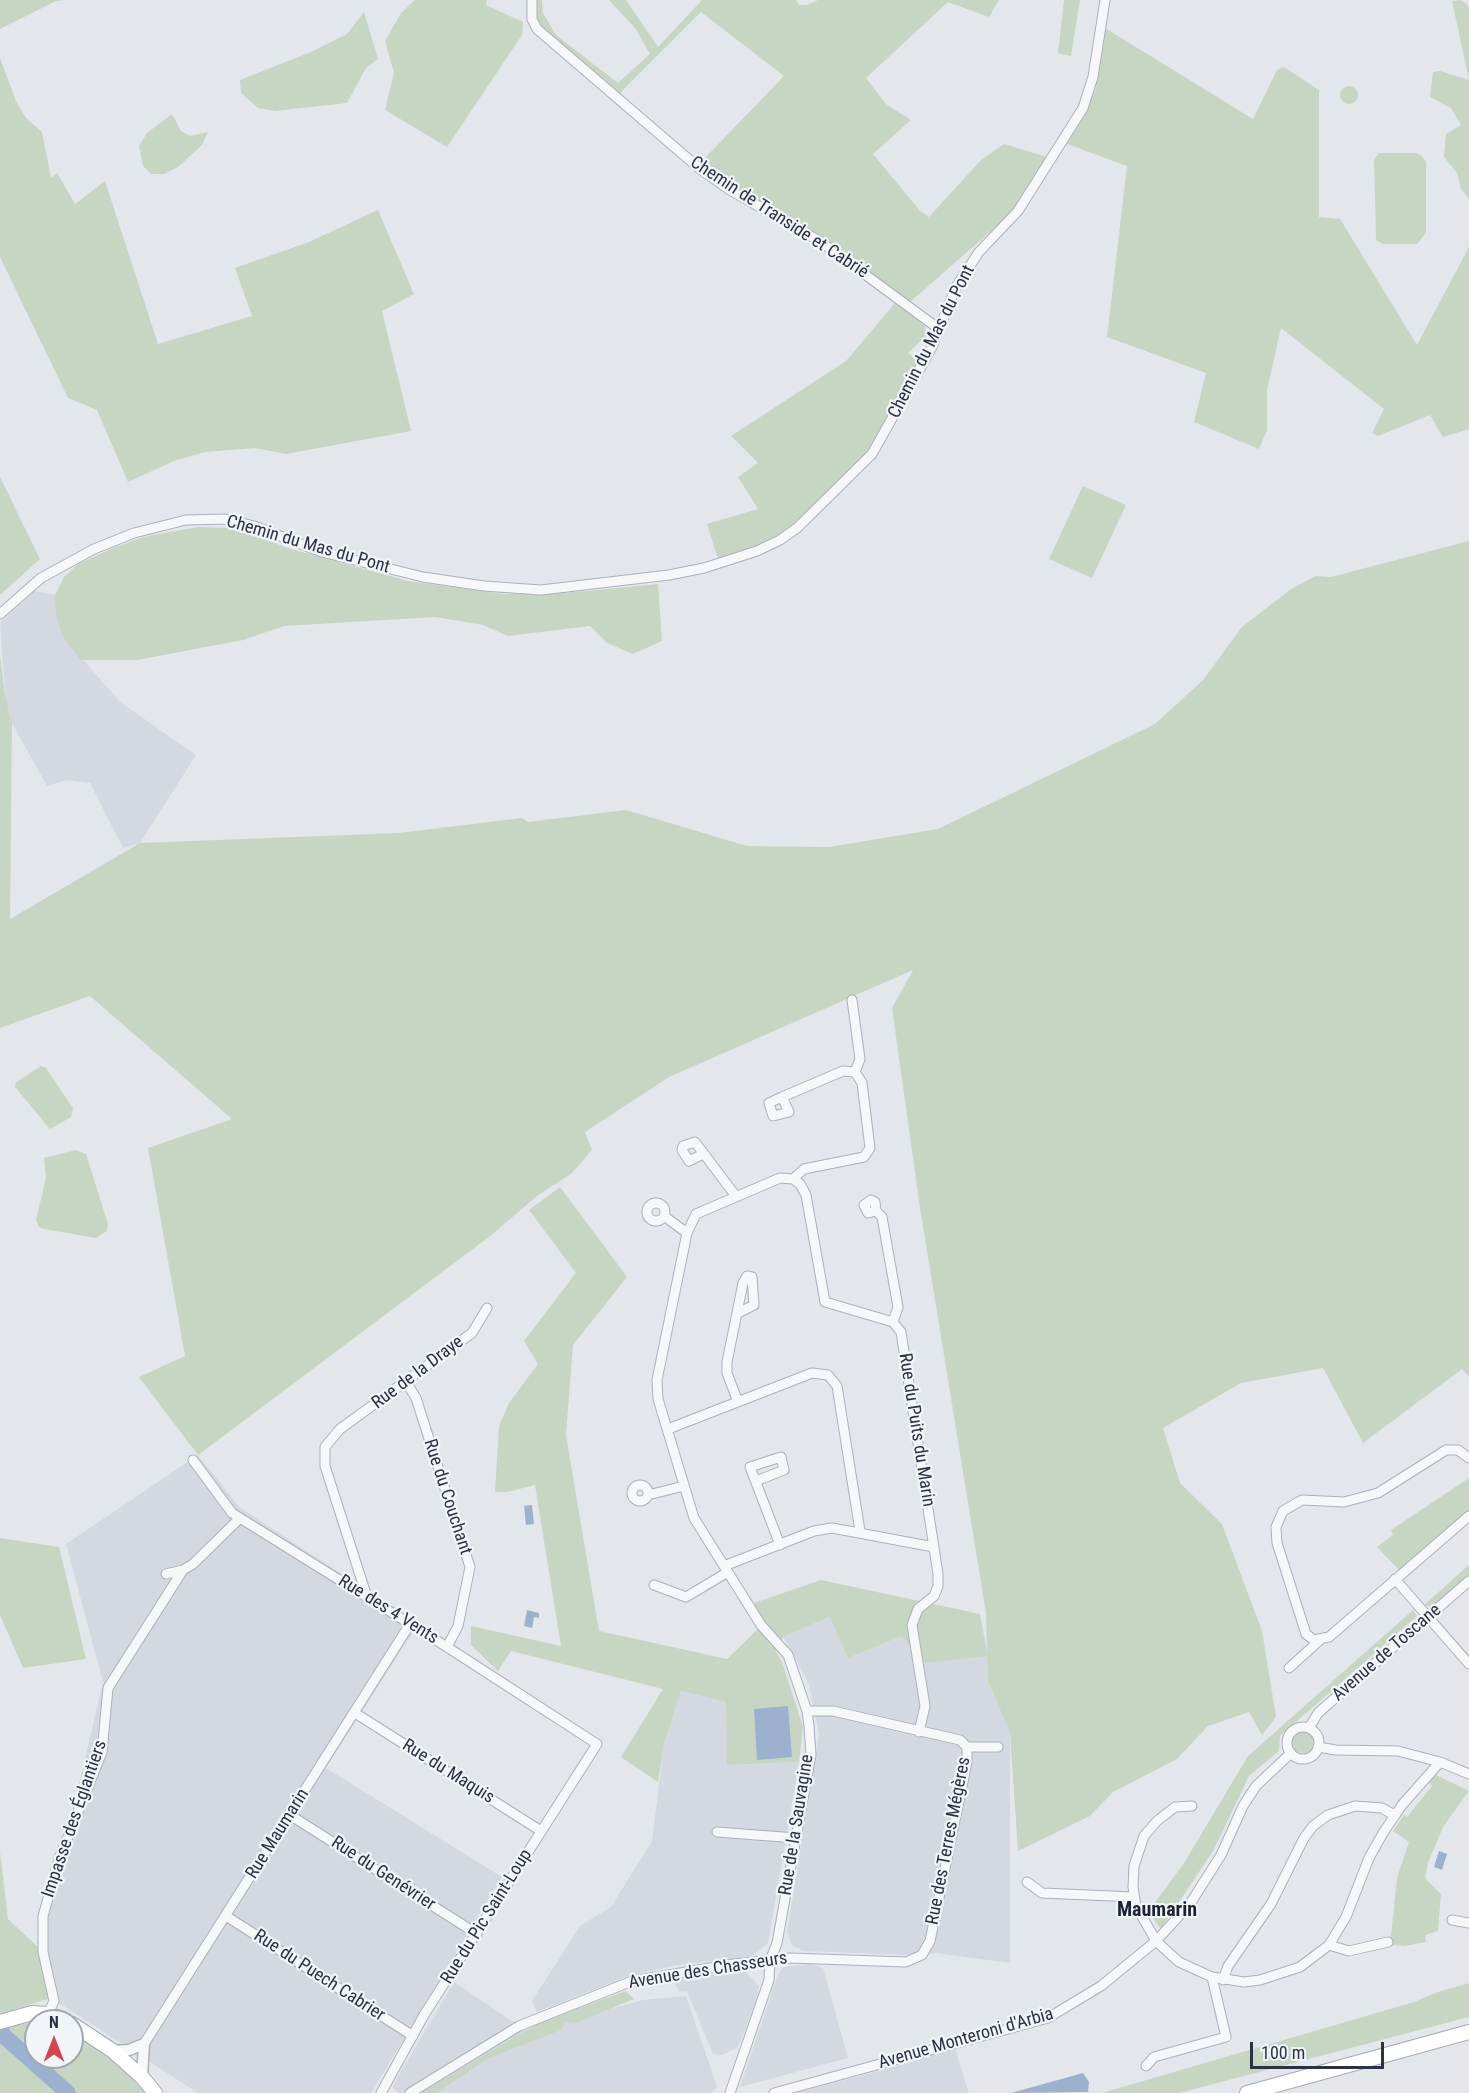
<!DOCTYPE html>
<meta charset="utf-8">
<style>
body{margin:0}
#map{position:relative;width:1469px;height:2093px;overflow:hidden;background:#e3e6eb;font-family:"Roboto Condensed",sans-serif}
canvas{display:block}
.north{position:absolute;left:24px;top:2009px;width:60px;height:60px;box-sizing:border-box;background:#f2f5f8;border:2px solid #a2a7b0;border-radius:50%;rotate:0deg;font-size:16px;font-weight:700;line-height:24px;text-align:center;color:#2a3244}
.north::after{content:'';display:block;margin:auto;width:21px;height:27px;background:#d44452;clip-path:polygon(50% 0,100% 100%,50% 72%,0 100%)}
.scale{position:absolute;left:1250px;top:2042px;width:134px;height:27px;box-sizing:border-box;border:3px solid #2a3244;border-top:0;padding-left:8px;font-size:18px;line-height:21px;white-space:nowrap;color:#2a3244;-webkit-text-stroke:4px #f2f5f8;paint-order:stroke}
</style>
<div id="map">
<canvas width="1469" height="2093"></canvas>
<div class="north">N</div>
<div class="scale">100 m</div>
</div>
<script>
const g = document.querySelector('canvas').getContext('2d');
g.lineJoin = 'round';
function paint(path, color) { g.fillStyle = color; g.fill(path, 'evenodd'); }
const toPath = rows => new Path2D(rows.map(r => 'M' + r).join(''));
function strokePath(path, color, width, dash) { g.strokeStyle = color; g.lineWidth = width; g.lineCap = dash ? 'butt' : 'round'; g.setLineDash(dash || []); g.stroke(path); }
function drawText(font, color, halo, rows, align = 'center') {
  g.font = font + ' "Roboto Condensed",sans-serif'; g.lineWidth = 4.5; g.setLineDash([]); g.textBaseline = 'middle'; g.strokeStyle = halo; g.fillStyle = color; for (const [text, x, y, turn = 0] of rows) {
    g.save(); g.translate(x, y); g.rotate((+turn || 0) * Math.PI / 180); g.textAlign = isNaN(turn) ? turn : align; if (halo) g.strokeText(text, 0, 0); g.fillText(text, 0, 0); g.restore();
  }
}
paint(toPath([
 [35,591,55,595,62,636,120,702,196,755,140,843,123,848,90,783,67,780,47,786,12,723,5,695,0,623],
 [198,1455,239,1507,418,1624,326,1768,502,1877,371,2093,198,2093,51,1998,40,1949,103,1682,66,1544],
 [831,1617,848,1658,902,1636,987,1656,988,1681,1010,1733,1010,1963,936,1953,907,1955,804,1951,793,1946,787,1933,819,1734,809,1684,783,1636],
 [681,1691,726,1702,728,1765,799,1762,768,1943,751,1957,677,1965,628,1976,537,2012,532,2001,580,1926,611,1907,652,1841,664,1744],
 [812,1964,823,1968,848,2058,740,2087,777,1977,783,1967],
 [742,1969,756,1982,759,1987,757,1999,738,2047,722,2055,713,2054,687,1991,679,1992,674,1981],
 [454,1982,527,2031,643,2000,686,1996,717,2087,712,2093,398,2093,392,2087],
 [955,2049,969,2093,796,2093,864,2075]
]), '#d4d8e0');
paint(toPath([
 [0,0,66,0,56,1,0,29],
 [415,0,487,0,486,5,523,22,522,35,447,147,385,110,394,73,385,41,401,13],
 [536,0,542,0,543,13,556,35,618,83,650,54,635,28,609,0,626,0,658,47,702,0,796,0,799,5,807,5,818,0,999,0,989,17,948,2,866,78,886,104,911,120,873,154,920,211,929,217,981,160,1004,144,1050,158,1015,210,909,303,845,253,771,207,741,192,701,162,784,76,701,12,619,94,545,32,536,22],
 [1064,0,1080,0,1071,56,1058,53],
 [1461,0,1468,5,1469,11,1469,199,1461,189,1457,173,1444,157,1446,134,1461,125,1451,108,1430,97,1433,72,1440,71,1469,80,1452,1],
 [364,12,378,59,366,68,347,103,275,111,258,108,241,93,240,80,311,52,347,34],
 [1105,28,1253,119,1277,70,1284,67,1319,90,1319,217,1340,219,1417,345,1469,247,1469,429,1443,437,1430,415,1378,436,1372,433,1384,409,1281,328,1267,390,1267,430,1259,449,1194,422,1206,373,1107,337,1127,166,1067,144,1095,91],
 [0,58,16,101,26,118,42,132,51,178,57,173,75,204,105,181,158,344,252,316,235,268,309,242,378,210,414,294,382,311,411,431,286,454,255,448,205,452,174,461,128,482,97,410,68,398,0,257],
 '1340 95a9 9 0 1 1 18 0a9 9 0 1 1-18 0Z',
 [172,114,181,131,190,136,208,132,202,145,178,167,164,174,151,174,143,166,139,146,147,133],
 [1379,153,1416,153,1421,155,1426,162,1426,233,1417,244,1383,244,1376,240,1374,159],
 [896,302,925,326,926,336,908,353,916,359,918,366,866,454,824,499,784,534,756,548,718,559,707,524,758,509,738,477,758,463,731,436,846,361],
 [0,477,40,559,0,595],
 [1083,486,1126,505,1092,578,1049,559],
 [197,527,233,528,291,549,408,581,504,594,576,592,658,584,662,641,633,654,607,643,590,626,508,636,483,625,435,617,284,626,243,640,137,660,81,660,62,636,56,613,55,595,64,577,78,564,113,548,143,537],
 [1469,541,1469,1377,1462,1369,1363,1443,1323,1368,1241,1383,1163,1428,1180,1483,1222,1524,1262,1631,1276,1717,1262,1735,1249,1712,1208,1726,1177,1759,1113,1792,1090,1816,1018,1851,1010,1733,988,1681,987,1656,925,1663,902,1636,848,1658,830,1617,784,1636,775,1649,783,1665,803,1727,799,1762,727,1765,726,1702,681,1691,664,1744,658,1782,621,1757,663,1689,511,1651,498,1671,471,1645,471,1626,561,1646,535,1485,507,1492,495,1492,499,1426,509,1403,538,1364,524,1341,576,1273,529,1210,560,1187,627,1277,573,1345,566,1435,599,1631,727,1659,758,1629,754,1603,821,1580,980,1614,987,1652,986,1613,920,1208,892,1008,913,970,669,1077,585,1132,592,1150,572,1173,537,1196,489,1237,198,1455,139,1377,185,1356,148,1148,232,1119,90,996,0,1028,0,655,5,695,12,723,10,919,140,843,399,833,522,818,528,822,626,810,747,846,829,847,938,829,1155,724,1203,680,1242,627,1291,589,1316,576,1331,577],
 [41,1066,46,1068,73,1108,71,1117,50,1129,15,1087,16,1082],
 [76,1150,86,1154,108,1224,107,1231,96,1238,44,1229,39,1227,36,1220,46,1178,44,1158],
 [1469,1478,1469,1510,1399,1570,1377,1547,1393,1535,1391,1530],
 [0,1538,59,1547,86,1659,23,1668,0,1615],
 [1469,1565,1469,1575,1432,1608,1424,1605],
 [1413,1610,1417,1616,1280,1736,1279,1751,1249,1776,1213,1851,1161,1929,1148,1912,1184,1863,1248,1756],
 '1292 1742a11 11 0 1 1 22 0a11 11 0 1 1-22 0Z',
 [1436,1775,1469,1791,1443,1827,1428,1863,1425,1878,1441,1894,1438,1931,1425,1935,1426,1942,1404,1946,1390,1945,1397,1878,1409,1842,1393,1831,1404,1815,1407,1817,1432,1786,1429,1783],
 [0,1852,8,1919,40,1949,51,1998,0,2014],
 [1469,1983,1469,2017,1179,2093,1102,2093,1414,2002,1438,1992],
 [626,1991,634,1999,573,2024,565,2022,561,2030,487,2059,436,2093,421,2093,540,2022],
 [36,2022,36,2057,72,2057,72,2033,119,2064,145,2093,0,2093,0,2032,16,2025]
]), '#c7d6c3');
paint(toPath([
 [532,1505,534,1524,526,1525,524,1506],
 [527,1610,539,1613,539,1618,534,1617,532,1628,524,1626],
 [788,1706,792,1757,757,1760,754,1709],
 [1439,1851,1447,1854,1442,1870,1434,1867],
 [1083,2073,1089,2082,1088,2092,1011,2093]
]), '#9cb1cd');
strokePath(toPath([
 [0,2029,4,2036,68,2093]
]), '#9cb1cd', 16);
const minor = toPath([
 [532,0,532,19,537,29,700,169,730,190,821,242,939,329],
 [0,614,41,578,94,549,134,533,186,520,225,519,254,526,322,552,423,577,484,586,541,590,669,575,704,568,757,551,780,540,797,528,872,454,932,347,956,287,979,252,1018,211,1083,108,1093,77,1105,0],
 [782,1097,789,1112,773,1116,769,1103,782,1097,843,1071,855,1072],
 [703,1154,689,1161,682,1150,683,1146,695,1142,735,1195],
 [793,1179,804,1169,864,1157,870,1148,862,1083,855,1072,860,1059,852,1000],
 '647 1212a9 9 0 1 1 18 0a9 9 0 1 1-18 0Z',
 [876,1211,868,1213,864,1205,871,1200,875,1202,876,1211,882,1217,898,1307,893,1322],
 [664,1216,687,1233],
 [738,1313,754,1305,752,1277,747,1276,743,1283,727,1362,727,1373,738,1402],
 [406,1382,416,1398,470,1567,458,1626,447,1647],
 [668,1429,812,1373,828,1375,837,1386,860,1531],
 [1469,1458,1458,1450,1446,1450,1378,1493,1344,1502,1302,1500,1283,1511,1276,1527,1277,1543,1306,1634,1314,1640,1329,1637,1469,1516],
 [193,1460,232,1513,240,1518,447,1647,597,1744,424,2015,381,2093],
 [756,1481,784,1470,781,1457,750,1467,780,1545],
 '632 1493a8 8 0 1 1 16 0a8 8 0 1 1-16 0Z',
 [648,1495,684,1486],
 [724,1566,814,1531,832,1528,934,1547],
 [166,1574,183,1570,193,1564,240,1518],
 [1395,1579,1469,1664],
 [654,1585,686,1597,728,1572],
 [367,1597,325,1466,325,1447,340,1429,472,1333,487,1308],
 [1289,1668,1320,1640],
 [355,1713,541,1831],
 '1287 1743a16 16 0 1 1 32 0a16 16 0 1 1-32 0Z',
 [1309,1728,1318,1713,1469,1581],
 [967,1747,998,1747],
 [1318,1747,1336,1750,1398,1751,1440,1762,1469,1774],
 [1192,1806,1175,1807,1157,1821,1144,1836,1134,1866,1133,1887,1136,1906,1156,1941,1179,1962,1212,1977,1244,1982,1260,1980,1300,1967,1329,1945,1346,1917,1369,1858,1383,1833,1402,1805,1440,1762],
 [290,1815,477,1934],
 [717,1832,796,1838],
 [1027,1882,1042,1893,1134,1897],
 [226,1916,413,2036],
 [1452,1920,1469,1923],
 [1329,1945,1349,1951,1388,1942],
 [1223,1980,1228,1966,1271,1904,1304,1838,1313,1826,1328,1815,1355,1806,1382,1808,1394,1815],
 [48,2014,54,2001,43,1952,43,1916,59,1859,102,1752,108,1688,183,1570],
 [144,2044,410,1624],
 [1146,2066,1154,2057,1226,2037,1212,1977],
 [410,2093,519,2026,632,1981,734,1964,790,1958,906,1962,922,1955,930,1941,967,1762,967,1747,960,1740,833,1711,807,1711],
 [730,2093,769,1980,770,1961,777,1943,807,1777,811,1755,809,1726,807,1711,788,1655,761,1625,694,1518,658,1399,657,1380,687,1233,696,1214,780,1178,793,1179,800,1184,806,1195,825,1302,893,1322,901,1332,938,1574,938,1586,934,1596,918,1609,912,1625,925,1706,919,1732],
 [774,2093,1048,2018,1101,1986,1156,1941,1190,1904,1221,1855,1243,1806,1256,1786,1291,1753]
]);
const tertiary = toPath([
 [113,2051,129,2050,144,2044,142,2077]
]);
const primary = toPath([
 [0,2022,32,2013,48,2014,66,2021],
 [72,2024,113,2051,142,2077,155,2093],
 [1247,2093,1469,2032]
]);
strokePath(minor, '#acb0b9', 11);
strokePath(tertiary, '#acb0b9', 13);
strokePath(primary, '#a1a9b8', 16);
strokePath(minor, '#f6f7f9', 9);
strokePath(tertiary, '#f6f7f9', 10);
strokePath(primary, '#fff', 14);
drawText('18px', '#2a3244', '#f2f5f8', [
 ["Chemin de Transide et Cabrié",779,218,33],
 ["Chemin du Mas du Pont",932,342,-63],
 ["Chemin du Mas du Pont",308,545,16],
 ["Rue de la Draye",418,1373,-37],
 ["Rue du Puits du Marin",916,1430,81],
 ["Rue du Couchant",447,1497,72],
 ["Rue des 4 Vents",388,1610,32],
 ["Avenue de Toscane",1387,1653,-41],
 ["Rue du Maquis",448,1772,32],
 ["Impasse des Églantiers",75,1819,-71],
 ["Rue de la Sauvagine",797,1825,-81],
 ["Rue Maumarin",278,1834,-58],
 ["Rue des Terres Mégères",949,1841,-79],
 ["Rue du Genévrier",383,1874,33],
 ["Rue du Pic Saint-Loup",487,1917,-58],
 ["Avenue des Chasseurs",708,1971,-9],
 ["Rue du Puech Cabrier",319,1976,33],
 ["Avenue Monteroni d'Arbia",966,2039,-16]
]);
drawText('bold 20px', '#1c2335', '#f2f5f8', [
 ["Maumarin",1157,1911]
]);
</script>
